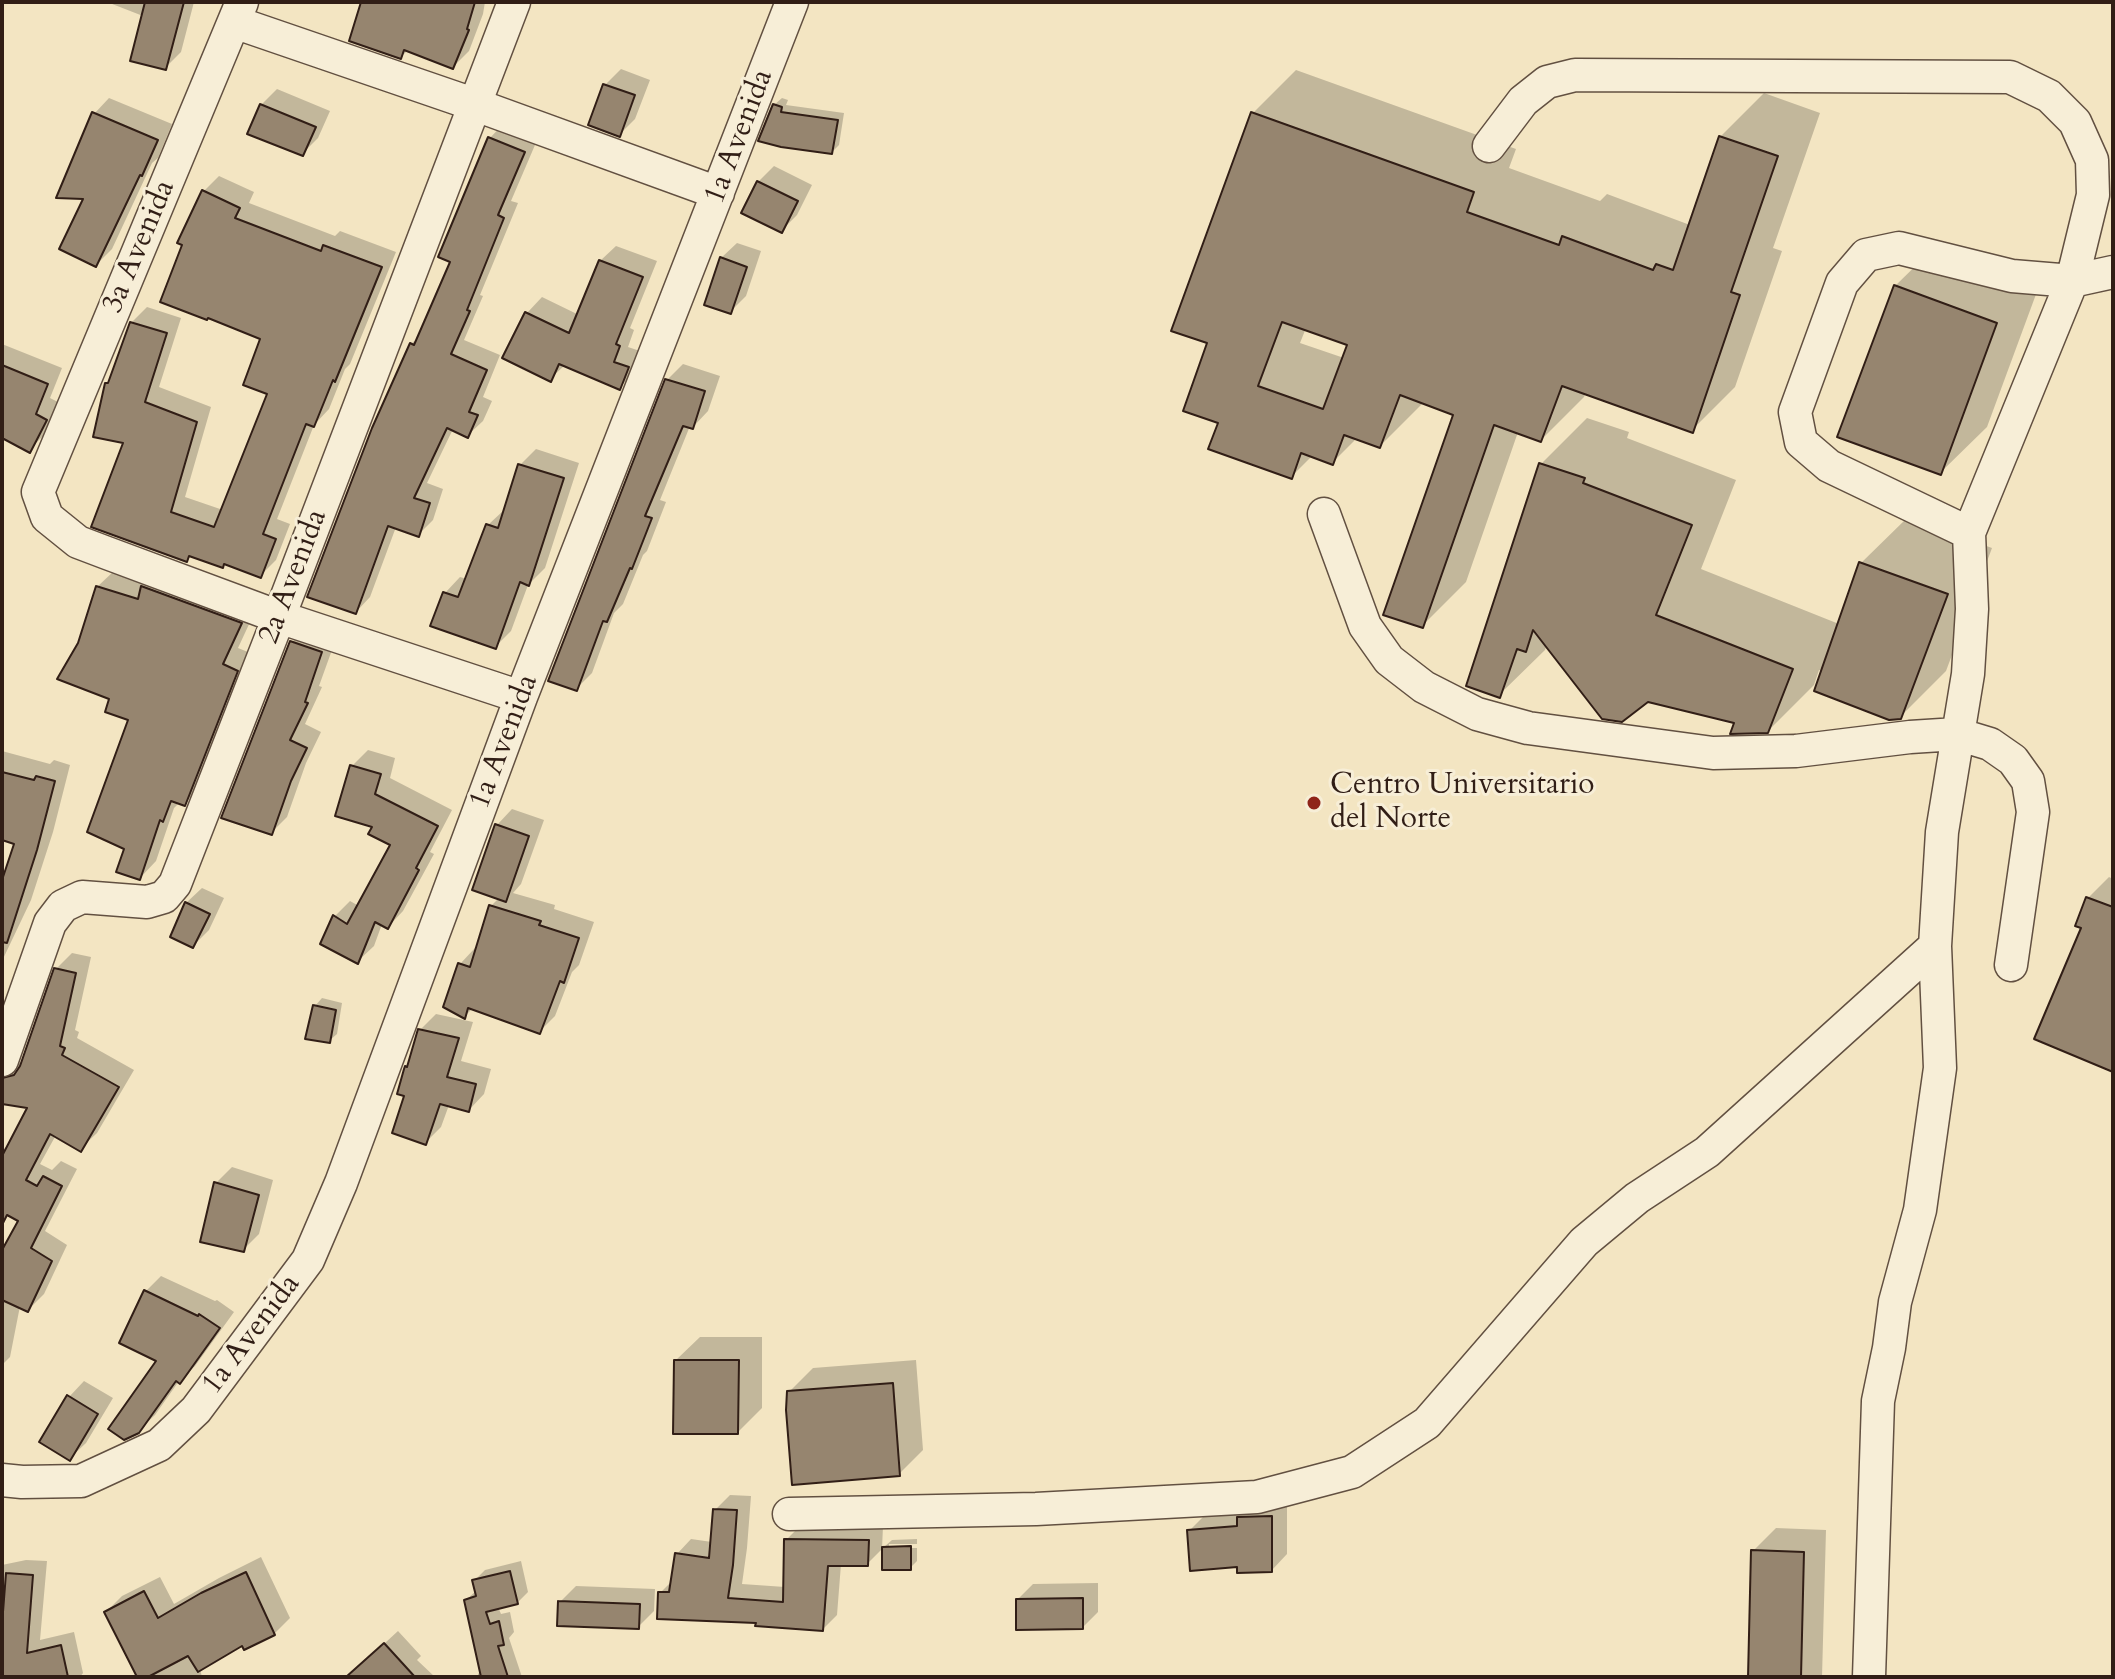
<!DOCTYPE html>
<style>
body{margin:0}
#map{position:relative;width:2115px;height:1679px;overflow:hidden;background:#f3e5c2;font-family:Cardo,serif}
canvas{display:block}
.frame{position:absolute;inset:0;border:4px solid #311e16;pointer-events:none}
</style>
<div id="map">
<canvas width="2115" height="1679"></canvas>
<div class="frame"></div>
</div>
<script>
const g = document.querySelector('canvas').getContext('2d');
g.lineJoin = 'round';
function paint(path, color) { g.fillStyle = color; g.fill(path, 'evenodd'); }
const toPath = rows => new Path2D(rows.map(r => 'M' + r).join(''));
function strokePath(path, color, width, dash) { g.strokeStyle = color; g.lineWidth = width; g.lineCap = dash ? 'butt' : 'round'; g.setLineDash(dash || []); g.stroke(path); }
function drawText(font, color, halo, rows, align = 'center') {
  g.font = font + ' Cardo,serif'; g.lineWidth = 6; g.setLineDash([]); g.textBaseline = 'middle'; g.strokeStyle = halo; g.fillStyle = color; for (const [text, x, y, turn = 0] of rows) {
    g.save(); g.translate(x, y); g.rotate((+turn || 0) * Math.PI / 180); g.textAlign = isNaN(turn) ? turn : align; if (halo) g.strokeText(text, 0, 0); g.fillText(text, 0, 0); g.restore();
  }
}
paint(toPath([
 [107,2,194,2,181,52,165,68,143,16],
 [367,2,485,2,483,14,469,51,453,67,408,50,401,57],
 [621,69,650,80,635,119,619,135,590,124,605,85],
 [1296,70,1516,149,1509,168,1600,201,1607,194,1690,225,1720,137,1764,93,1820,113,1773,248,1782,251,1735,387,1692,430,1586,392,1584,397,1541,440,1518,432,1466,582,1422,626,1455,414,1424,402,1380,446,1358,437,1333,462,1313,455,1291,477,1220,422,1210,342,1253,113],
 [1306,328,1350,344,1344,358,1300,343],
 [277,89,330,111,318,138,302,154,261,105],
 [109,98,172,124,158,158,152,163,112,249,96,265,86,197,94,114],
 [782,98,788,100,786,105,844,113,839,145,832,152,781,146,774,105],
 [504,123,538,138,511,201,518,203,480,295,483,296,464,340,500,355,483,397,492,401,483,421,468,435,453,429,427,483,443,489,433,520,419,534,396,527,370,597,356,612,411,344,420,336,452,261,490,138],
 [774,166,812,185,797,215,782,230,758,182],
 [219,176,254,192,249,203,335,236,340,231,396,252,350,364,345,369,329,409,314,425,277,519,290,524,276,560,260,576,226,563,223,565,192,555,186,560,126,442,107,384,112,379,131,323,147,307,181,318,159,387,211,407,185,497,223,510,269,393,262,338,203,192],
 [1941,241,2042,278,1987,427,1941,472,1895,286],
 [737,243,761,251,746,296,730,312,721,258],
 [616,246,657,261,630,328,634,330,628,347,643,352,636,372,620,387,565,365,550,379,527,313,542,297,579,315,600,261],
 [2,344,62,368,50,398,62,404,45,434,29,450,2,436],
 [683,364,720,376,708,411,693,427,690,426,660,500,666,502,647,551,643,555,623,604,614,613,592,673,576,689,667,380],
 [1587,418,1629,432,1627,438,1736,480,1701,569,1839,624,1861,563,1907,518,1992,548,1946,671,1900,717,1819,670,1814,685,1768,731,1737,722,1547,644,1545,650,1499,695,1541,464],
 [536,449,579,463,545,568,528,585,511,631,495,647,445,593,460,577,467,579,488,525,504,510,520,465],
 [114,571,257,607,238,648,253,654,201,787,185,803,179,803,174,808,156,861,140,878,126,848,130,719,112,698,79,644,97,587],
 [308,626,337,636,319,686,322,687,305,724,321,732,306,763,287,817,271,833,292,642],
 [368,750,395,758,390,778,452,810,430,852,434,854,403,911,388,927,382,924,374,946,358,961,335,916,350,901,359,906,392,844,375,825,352,766],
 [2,751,50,764,54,760,70,765,53,832,31,900,2,961,2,885,16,842,2,838],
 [512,809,544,820,521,884,513,893,555,905,554,909,594,922,579,965,572,972,555,1016,539,1032,473,1008,465,1016,460,964,475,948,478,949,491,906,499,898,497,825],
 [2109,877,2113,879,2113,1063,2084,927,2088,898],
 [202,888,224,898,209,930,193,946,186,903],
 [72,953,91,957,75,1030,79,1032,77,1038,134,1070,97,1133,80,1149,56,1135,40,1164,52,1170,61,1161,77,1169,45,1231,67,1245,44,1294,28,1310,20,1306,10,1357,2,1365,2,1254,21,1220,2,1211,2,1151,6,1147,9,1148,31,1107,2,1102,2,1052,13,1063,23,1063,56,969],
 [322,998,342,1003,337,1034,329,1041,315,1006],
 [436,1014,473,1022,461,1061,491,1069,484,1094,469,1110,449,1105,441,1127,426,1142,407,1094,406,1067,410,1064,420,1030],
 [232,1167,273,1180,259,1234,243,1250,216,1183],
 [161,1276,215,1301,217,1300,234,1312,195,1366,179,1381,155,1415,138,1431,159,1360,146,1291],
 [700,1337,762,1337,762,1408,738,1432,676,1360],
 [916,1360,923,1450,899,1474,789,1392,813,1368],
 [84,1381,113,1398,86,1443,70,1458,69,1397],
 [730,1495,751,1496,747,1548,742,1584,785,1587,786,1540,801,1525,883,1526,882,1549,867,1564,841,1564,837,1615,823,1629,758,1621,660,1593,673,1580,677,1554,691,1539,712,1542,715,1510],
 [1287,1501,1287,1554,1272,1570,1239,1565,1189,1531,1205,1515],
 [1776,1528,1826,1530,1822,1677,1750,1677,1753,1551],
 [917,1539,917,1544,889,1544,889,1548,917,1548,917,1561,910,1568,884,1547,892,1540],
 [261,1557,290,1618,274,1634,243,1643,200,1669,202,1677,140,1677,106,1612,122,1596,160,1577,174,1604,219,1578],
 [26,1560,47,1561,40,1640,74,1632,83,1673,80,1677,2,1677,2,1565],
 [521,1561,528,1592,517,1603,498,1607,501,1614,510,1612,514,1632,509,1638,522,1677,478,1677,478,1674,481,1671,466,1600,477,1590,474,1581,485,1570],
 [1098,1583,1098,1612,1083,1627,1018,1599,1033,1584],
 [576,1586,655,1589,654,1611,638,1627,560,1602],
 [398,1631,421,1656,417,1660,435,1677,348,1677]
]), '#0003');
const building = toPath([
 [145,2,184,2,166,70,130,61,145,2],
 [361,2,475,2,467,29,469,30,453,69,404,50,401,59,349,41,361,2],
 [603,84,635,95,620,137,588,125,603,84],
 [260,104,316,127,303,156,247,134,260,104],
 [773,104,782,107,781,112,838,120,832,154,781,147,758,141,773,104],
 [92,112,158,140,142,176,140,175,96,267,59,249,83,199,56,198,92,112],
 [1251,112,1474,192,1467,212,1559,245,1562,236,1653,270,1656,264,1673,270,1719,136,1778,156,1731,292,1740,295,1693,433,1562,386,1541,442,1494,425,1423,628,1383,615,1453,415,1400,395,1380,448,1344,435,1333,465,1301,453,1292,479,1208,449,1218,423,1183,411,1207,343,1171,331,1251,112],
 [1282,322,1347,345,1323,409,1258,386,1282,322],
 [488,137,525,152,498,215,504,218,467,310,470,311,451,354,487,370,469,412,478,415,468,438,447,428,414,498,430,503,419,537,388,526,356,614,307,597,372,428,410,343,414,345,450,262,438,257,488,137],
 [757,181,798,201,782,233,741,213,757,181],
 [202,190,240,208,235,218,321,251,323,245,382,267,335,382,333,380,314,427,306,424,263,534,276,539,261,578,224,564,223,568,189,556,187,562,91,527,123,443,93,437,105,383,108,383,130,322,167,333,145,402,197,422,171,512,214,527,267,394,243,385,260,339,208,318,207,320,160,302,182,245,177,243,202,190],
 [720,257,747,267,731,314,704,305,720,257],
 [599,260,643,277,616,344,620,346,614,362,629,367,620,390,559,364,551,382,502,358,525,312,569,333,599,260],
 [1894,285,1997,323,1941,475,1837,437,1894,285],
 [2,365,48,384,36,414,47,420,30,453,2,438,2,365],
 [665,379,705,391,693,429,683,426,645,516,652,518,632,569,630,568,607,622,603,621,577,691,548,681,665,379],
 [1539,463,1585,478,1583,483,1692,525,1656,615,1793,669,1768,733,1730,734,1734,723,1648,702,1622,722,1602,719,1533,630,1526,652,1517,649,1500,698,1466,686,1539,463],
 [518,464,564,478,529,586,520,582,496,649,430,626,443,592,458,597,486,524,498,528,518,464],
 [1859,562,1948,594,1901,719,1889,720,1814,691,1859,562],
 [96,586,138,599,141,586,242,623,223,664,238,671,185,806,171,801,163,822,160,820,140,880,116,872,124,849,87,832,128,720,105,712,109,699,57,679,78,643,96,586],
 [290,641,322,652,305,702,308,703,290,740,307,748,291,781,272,835,221,818,290,641],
 [350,765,381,774,375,794,438,826,416,868,419,870,388,929,375,922,358,964,320,944,333,915,347,924,390,845,368,834,372,827,335,816,350,765],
 [2,772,34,780,36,776,55,781,37,850,7,943,2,942,2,880,14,844,2,840,2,772],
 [495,824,529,836,506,902,472,890,495,824],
 [2086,897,2113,907,2113,1072,2034,1039,2081,928,2075,926,2086,897],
 [185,902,210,914,193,948,170,937,185,902],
 [489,905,541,921,539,925,579,938,564,983,560,981,540,1034,468,1008,465,1019,443,1007,458,963,470,967,489,905],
 [54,968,76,973,60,1046,65,1048,62,1055,119,1087,81,1152,50,1134,26,1180,37,1186,43,1176,62,1186,31,1248,52,1261,28,1312,2,1300,2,1250,18,1221,7,1215,2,1225,2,1156,27,1108,2,1104,2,1078,14,1075,20,1066,54,968],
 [313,1005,336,1010,330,1043,305,1039,313,1005],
 [418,1029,459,1038,447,1077,476,1084,469,1112,440,1104,426,1145,392,1133,404,1096,397,1094,404,1069,405,1066,407,1067,418,1029],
 [214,1182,259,1195,244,1252,200,1242,214,1182],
 [144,1290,198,1316,199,1314,220,1328,180,1384,176,1381,139,1433,124,1440,108,1429,156,1361,119,1343,144,1290],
 [674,1360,739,1360,738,1434,673,1434,674,1360],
 [893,1383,900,1476,792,1485,786,1410,787,1391,893,1383],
 [67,1395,98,1414,70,1461,39,1442,67,1395],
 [713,1509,737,1510,733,1565,728,1598,783,1602,784,1539,869,1540,868,1566,828,1566,823,1631,755,1626,756,1623,657,1619,658,1592,669,1592,675,1553,709,1558,713,1509],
 [1272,1516,1272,1572,1237,1573,1237,1567,1190,1571,1187,1530,1237,1526,1237,1517,1272,1516],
 [911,1546,911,1570,882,1570,882,1547,911,1546],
 [1751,1550,1804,1552,1801,1677,1748,1677,1751,1550],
 [510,1571,518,1604,486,1612,490,1624,499,1621,504,1645,498,1646,508,1677,481,1677,464,1600,476,1596,472,1580,510,1571],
 [246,1572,275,1635,244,1650,242,1646,198,1672,188,1656,148,1677,137,1677,104,1612,144,1591,158,1618,201,1593,246,1572],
 [6,1573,33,1575,27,1653,61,1645,68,1677,2,1677,2,1625,6,1573],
 [1083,1598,1083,1629,1016,1630,1016,1599,1083,1598],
 [558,1601,640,1604,639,1629,557,1626,558,1601],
 [384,1643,415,1677,346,1677,384,1643]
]);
paint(building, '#96856f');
strokePath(building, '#311e16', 2);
const minor = toPath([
 [242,2,38,492,47,517,78,542,107,553,279,617,521,697],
 [234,22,476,105,718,193],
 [1489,146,1523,101,1547,82,1575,75,2010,77,2049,96,2075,122,2092,160,2093,195,2072,281,1969,533,1972,609,1968,674,1942,832,1935,946,1940,1068,1920,1210,1895,1302,1889,1348,1878,1401,1869,1677],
 [1324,514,1365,626,1389,660,1424,687,1477,714,1528,728,1713,753,1796,751,1910,737,1957,734,1990,744,2013,760,2028,781,2033,812,2011,965],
 [1969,533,1829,466,1801,442,1795,412,1842,283,1866,255,1899,248,2012,276,2072,281,2113,272],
 [2,1060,50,923,63,906,82,897,147,902,164,897,175,884,279,617,514,2],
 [2,1480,22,1482,81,1481,159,1445,196,1410,308,1260,341,1183,521,697,792,2],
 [789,1514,1036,1509,1257,1497,1352,1472,1427,1423,1584,1242,1637,1198,1707,1152,1935,946]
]);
strokePath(minor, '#625041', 35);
strokePath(minor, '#f7eed7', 32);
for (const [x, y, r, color] of [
 [1314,803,8,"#8f2418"]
]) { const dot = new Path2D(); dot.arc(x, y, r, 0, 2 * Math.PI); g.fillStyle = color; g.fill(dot); strokePath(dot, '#f7eed7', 3); }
drawText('30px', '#311e16', '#f7eed7', [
 ["1a Avenida",740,137,-69],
 ["3a Avenida",140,247,-67],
 ["2a Avenida",294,577,-69],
 ["1a Avenida",505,742,-69],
 ["1a Avenida",252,1335,-53]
]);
drawText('30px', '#311e16', '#f7eed7', [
 ["Centro Universitario",1330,786],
 ["del Norte",1330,820]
], 'left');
</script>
